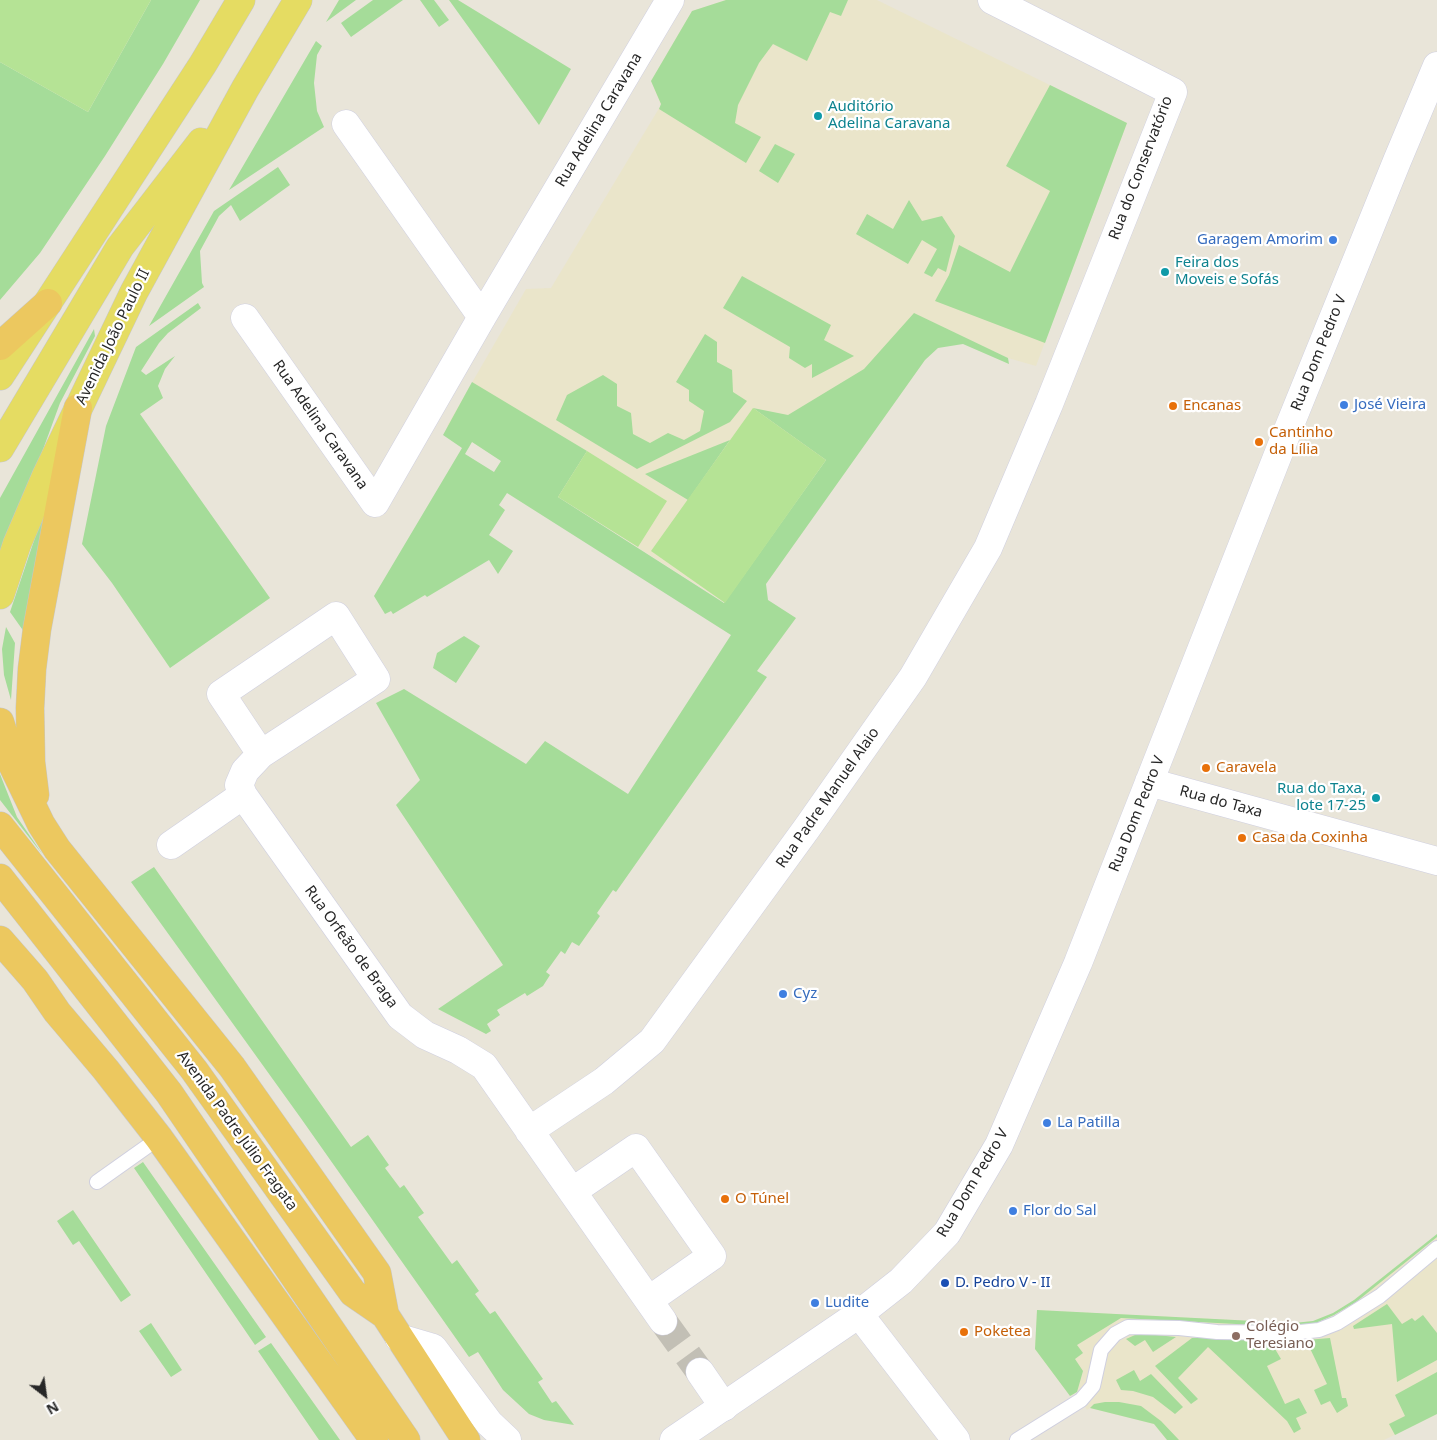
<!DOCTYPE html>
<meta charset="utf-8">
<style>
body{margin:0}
#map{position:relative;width:1437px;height:1440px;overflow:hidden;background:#e9e5d9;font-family:"Noto Sans",sans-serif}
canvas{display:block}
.north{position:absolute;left:20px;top:1370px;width:50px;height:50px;-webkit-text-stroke:4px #fff;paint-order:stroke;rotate:150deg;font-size:14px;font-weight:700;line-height:20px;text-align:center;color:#272727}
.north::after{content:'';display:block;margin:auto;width:18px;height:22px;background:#272727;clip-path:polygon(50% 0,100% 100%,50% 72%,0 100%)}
</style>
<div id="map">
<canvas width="1437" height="1440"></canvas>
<div class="north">N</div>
</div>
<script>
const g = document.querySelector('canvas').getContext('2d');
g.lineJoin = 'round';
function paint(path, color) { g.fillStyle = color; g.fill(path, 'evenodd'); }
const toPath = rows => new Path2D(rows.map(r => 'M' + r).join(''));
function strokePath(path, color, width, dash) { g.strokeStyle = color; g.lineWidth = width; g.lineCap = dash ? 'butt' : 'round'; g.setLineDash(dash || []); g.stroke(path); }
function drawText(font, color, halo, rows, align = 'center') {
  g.font = font + ' "Noto Sans",sans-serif'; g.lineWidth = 4.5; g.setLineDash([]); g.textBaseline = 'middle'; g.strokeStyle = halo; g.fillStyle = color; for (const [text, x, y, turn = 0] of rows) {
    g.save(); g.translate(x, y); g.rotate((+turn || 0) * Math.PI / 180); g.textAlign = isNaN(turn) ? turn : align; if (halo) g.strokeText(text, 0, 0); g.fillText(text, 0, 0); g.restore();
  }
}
paint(toPath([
 [726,0,877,0,1127,123,1036,366,1008,358,919,316,725,603,447,426,526,289,551,288,661,105,651,81,692,11],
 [1437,1234,1437,1414,1384,1440,1167,1440,1154,1424,1090,1408,1087,1410,1077,1392,1070,1396,1035,1349,1037,1310,1294,1323,1313,1321,1333,1313,1354,1300]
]), '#eae5ca');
paint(toPath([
 [151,0,200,0,163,64,105,156,40,253,0,300,0,62,88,112],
 [339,0,356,0,326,22],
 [373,0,403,0,351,37,341,23],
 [420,0,434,0,449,20,439,27],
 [449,0,458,0,571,69,539,125],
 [726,0,848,0,841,16,830,12,807,61,773,44,759,63,738,105,735,123,761,137,746,163,659,109,661,104,651,81,692,11],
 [316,41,322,46,317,55,314,83,317,111,324,127,229,190],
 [1050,85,1127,123,1045,343,935,301,949,275,959,245,1010,272,1050,191,1006,166],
 [775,144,795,154,778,183,759,171],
 [278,167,290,185,240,221,231,205,219,216,200,251,202,283,204,287,149,326,214,211],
 [909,200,922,221,942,216,955,236,946,272,938,268,932,277,924,273,937,249,922,240,908,264,856,234,867,214,893,229],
 [742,276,831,325,824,340,854,356,812,378,812,364,805,368,789,358,790,347,723,308],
 [198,303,201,308,168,333,159,343,141,371,146,375,175,356,165,369,158,386,163,398,140,414,270,598,170,668,112,583,82,544,106,426,136,347],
 [914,313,1008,358,1009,364,963,344,938,348,925,360,766,584,768,600,796,618,757,671,767,677,616,892,613,890,597,913,600,916,579,946,572,942,565,954,561,951,546,972,550,975,543,986,527,996,525,993,497,1010,500,1015,487,1024,491,1031,486,1034,438,1009,503,965,396,805,420,780,376,703,404,689,526,764,545,741,628,794,731,635,507,493,499,505,505,510,489,535,513,551,498,574,489,560,427,597,425,595,393,614,391,611,385,614,374,596,462,448,443,435,472,382,587,451,558,497,724,603,826,460,753,408,788,415,864,369],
 [472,442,501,461,494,472,465,454],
 [94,329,95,336,60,403,0,567,0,498],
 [705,334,717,342,717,362,732,370,733,392,747,401,730,422,637,469,556,420,567,395,603,375,617,384,617,406,631,413,633,434,650,443,668,433,684,440,700,431,704,411,689,401,689,390,676,382],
 [730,440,688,500,645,474],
 [49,496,27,636,10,612],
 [6,627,15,643,11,700,4,675,2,649],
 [464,636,480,646,456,683,433,668,437,653],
 [0,774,17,817,43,855,0,800],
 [154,867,351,1147,368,1135,389,1165,385,1168,400,1188,404,1185,424,1213,418,1217,452,1264,457,1260,479,1291,475,1294,490,1314,495,1311,543,1379,538,1382,552,1403,556,1401,574,1425,544,1420,529,1414,503,1390,478,1352,469,1357,300,1117,131,882],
 [143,1162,266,1337,255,1345,134,1168],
 [73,1210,131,1295,121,1302,79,1241,73,1245,57,1221],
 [1437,1234,1437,1237,1356,1302,1334,1315,1314,1324,1294,1327,1121,1318,1077,1345,1083,1353,1075,1359,1083,1371,1077,1392,1070,1396,1035,1349,1037,1310,1294,1323,1313,1321,1333,1313,1354,1300],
 [1387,1304,1402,1324,1412,1318,1415,1321,1423,1315,1437,1333,1437,1360,1397,1382,1392,1324,1354,1329,1353,1326],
 [151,1323,182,1370,171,1377,139,1331],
 [1146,1334,1176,1337,1153,1352,1145,1340,1135,1346,1126,1339,1135,1335],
 [1268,1337,1281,1359,1267,1366,1285,1404,1299,1398,1307,1413,1296,1418,1301,1429,1294,1433,1287,1421,1208,1347,1178,1378,1198,1399,1191,1404,1155,1366,1192,1338],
 [1330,1338,1342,1398,1346,1398,1348,1406,1337,1413,1330,1401,1321,1405,1314,1390,1327,1384,1306,1340],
 [271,1343,340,1440,319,1440,258,1351],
 [1134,1370,1140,1381,1151,1374,1183,1407,1175,1414,1153,1397,1133,1391,1121,1390,1116,1380],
 [1437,1372,1437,1414,1395,1435,1389,1424,1405,1416,1395,1395],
 [1105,1402,1119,1402,1141,1406,1161,1421,1179,1440,1167,1440,1154,1424,1090,1408,1094,1404]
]), '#a5dc99');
paint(toPath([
 [0,0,151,0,88,112,0,62],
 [753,408,826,460,725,603,651,551],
 [587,451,667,501,638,547,558,497]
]), '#b5e395');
strokePath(toPath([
 [663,1321,700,1372]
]), '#c2bfb5', 28, [28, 14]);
const service = toPath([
 [97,1182,159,1138],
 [1017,1440,1081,1400,1093,1386,1101,1350,1115,1334,1128,1327,1179,1328,1217,1332,1291,1333,1319,1330,1337,1323,1380,1296,1437,1248]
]);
const minor = toPath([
 [346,124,482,317],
 [245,318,375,503,482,317,670,0],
 [261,754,221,694,336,616,376,679,261,754,245,771,239,785,243,795,400,1016,425,1035,458,1050,484,1066,663,1321],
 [171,845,243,795],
 [529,1131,604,1081,652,1041,807,828,913,677,988,548,1049,404,1173,92,992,0],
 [573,1191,636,1148,712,1256,649,1300],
 [859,1314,956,1440],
 [700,1372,724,1407]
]);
const tertiary = toPath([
 [1149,782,1437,861],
 [399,1338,433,1348,489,1423,507,1440],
 [674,1440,859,1314,901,1281,947,1233,999,1145,1078,963,1283,442,1397,161,1437,66]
]);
const primary = toPath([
 [0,376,203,64,241,0],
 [0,448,120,247,201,142],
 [0,595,17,544,46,476,134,292,245,89,298,0]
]);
const trunk = toPath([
 [0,346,48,303],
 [0,722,13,766,41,824,57,849,232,1067,294,1155,377,1273,385,1315],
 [35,795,31,762,30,708,32,669,37,629,78,408],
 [0,826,194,1070,353,1293,385,1315,466,1440],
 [0,878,169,1093,406,1440],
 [0,940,35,980,57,1012,106,1070,159,1138,374,1440]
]);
strokePath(service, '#cfcfdf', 16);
strokePath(minor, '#cfcfdf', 29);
strokePath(tertiary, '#cfcfdf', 29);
strokePath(primary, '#c7c7c7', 29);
strokePath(trunk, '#c7c7c7', 29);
strokePath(service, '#fff', 14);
strokePath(minor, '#fff', 28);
strokePath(tertiary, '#fff', 28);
strokePath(primary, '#e5dc62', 28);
strokePath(trunk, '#ecc85f', 28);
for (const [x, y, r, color] of [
 [818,116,5,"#0f9aa8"],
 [1333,240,5,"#3f7fe0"],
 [1165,272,5,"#0f9aa8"],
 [1344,405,5,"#3f7fe0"],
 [1173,406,5,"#e8710a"],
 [1259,442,5,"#e8710a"],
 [1206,768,5,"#e8710a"],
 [1376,798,5,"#0f9aa8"],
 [1242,838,5,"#e8710a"],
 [783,994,5,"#3f7fe0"],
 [1047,1123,5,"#3f7fe0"],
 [725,1199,5,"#e8710a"],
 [1013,1211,5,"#3f7fe0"],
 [945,1283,5,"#1a4fb4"],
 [815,1303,5,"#3f7fe0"],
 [964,1332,5,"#e8710a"],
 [1236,1336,5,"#8d6e63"]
]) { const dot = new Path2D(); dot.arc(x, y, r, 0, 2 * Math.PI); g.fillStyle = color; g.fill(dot); strokePath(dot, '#fff', 2); }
drawText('15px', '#0d838f', '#fff', [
 ["Auditório",828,107],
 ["Adelina Caravana",828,124],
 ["Feira dos",1175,263],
 ["Moveis e Sofás",1175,280],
 ["Rua do Taxa,",1366,789,"right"],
 ["lote 17-25",1366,806,"right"]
], 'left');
drawText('15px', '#272727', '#fff', [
 ["Rua Adelina Caravana",599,120,-59],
 ["Rua do Conservatório",1141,168,-69],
 ["Avenida João Paulo II",113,337,-64],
 ["Rua Dom Pedro V",1319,353,-68],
 ["Rua Adelina Caravana",320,425,55],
 ["Rua Padre Manuel Alaio",828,798,-55],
 ["Rua do Taxa",1221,802,15],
 ["Rua Dom Pedro V",1137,814,-68],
 ["Rua Orfeão de Braga",351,947,54],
 ["Avenida Padre Júlio Fragata",237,1131,54],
 ["Rua Dom Pedro V",973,1183,-59]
]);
drawText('15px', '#366cbe', '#fff', [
 ["Garagem Amorim",1323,240,"right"],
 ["José Vieira",1354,405],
 ["Cyz",793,994],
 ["La Patilla",1057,1123],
 ["Flor do Sal",1023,1211],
 ["Ludite",825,1303]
], 'left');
drawText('15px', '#c56008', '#fff', [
 ["Encanas",1183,406],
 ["Cantinho",1269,433],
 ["da Lília",1269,450],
 ["Caravela",1216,768],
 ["Casa da Coxinha",1252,838],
 ["O Túnel",735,1199],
 ["Poketea",974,1332]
], 'left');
drawText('15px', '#164399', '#fff', [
 ["D. Pedro V - II",955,1283]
], 'left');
drawText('15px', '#785e54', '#fff', [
 ["Colégio",1246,1327],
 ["Teresiano",1246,1344]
], 'left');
</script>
